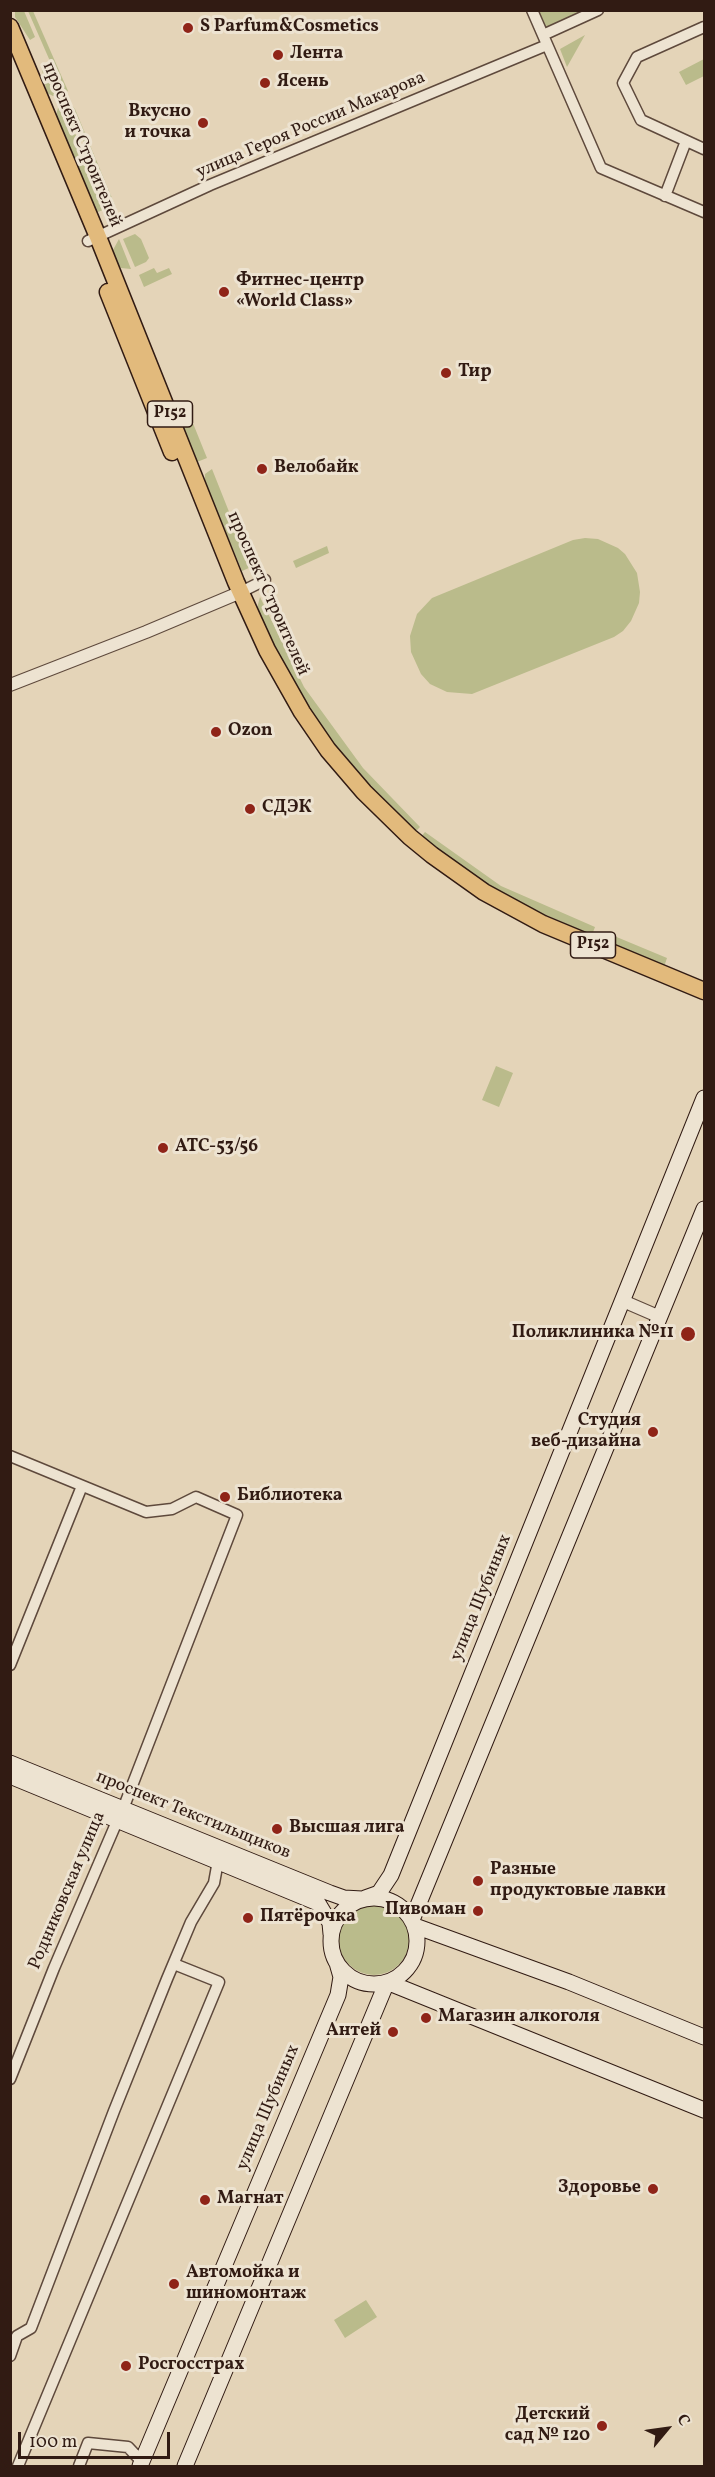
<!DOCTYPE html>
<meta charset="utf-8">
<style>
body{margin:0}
#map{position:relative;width:715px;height:2477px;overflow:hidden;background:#e4d4b8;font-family:Vollkorn,serif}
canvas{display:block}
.frame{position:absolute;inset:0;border:12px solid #311b13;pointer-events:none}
.north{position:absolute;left:637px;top:2399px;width:60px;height:60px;-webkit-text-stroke:4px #ede3d1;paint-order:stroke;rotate:61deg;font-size:16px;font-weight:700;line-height:24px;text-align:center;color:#311b13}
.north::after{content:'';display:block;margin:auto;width:21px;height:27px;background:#311b13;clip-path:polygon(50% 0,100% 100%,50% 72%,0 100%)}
.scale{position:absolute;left:18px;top:2432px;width:152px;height:27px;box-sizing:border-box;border:3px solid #311b13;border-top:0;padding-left:8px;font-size:18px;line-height:21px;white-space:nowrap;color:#311b13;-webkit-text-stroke:4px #ede3d1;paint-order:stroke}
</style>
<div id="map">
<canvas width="715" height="2477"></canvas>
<div class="frame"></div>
<div class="north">С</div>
<div class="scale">100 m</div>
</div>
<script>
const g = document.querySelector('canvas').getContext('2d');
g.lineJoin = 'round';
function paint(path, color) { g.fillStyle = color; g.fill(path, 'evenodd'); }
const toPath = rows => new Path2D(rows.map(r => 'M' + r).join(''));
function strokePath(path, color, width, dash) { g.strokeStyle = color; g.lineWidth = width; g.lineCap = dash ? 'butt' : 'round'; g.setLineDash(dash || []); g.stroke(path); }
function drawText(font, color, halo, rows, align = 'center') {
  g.font = font + ' Vollkorn,serif'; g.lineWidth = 6; g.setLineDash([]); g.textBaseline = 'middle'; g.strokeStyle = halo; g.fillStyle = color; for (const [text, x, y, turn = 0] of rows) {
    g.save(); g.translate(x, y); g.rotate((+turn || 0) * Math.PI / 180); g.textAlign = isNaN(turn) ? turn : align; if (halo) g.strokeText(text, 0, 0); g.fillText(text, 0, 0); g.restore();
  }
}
paint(toPath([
 [15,11,24,11,35,37,30,40,15,17],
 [28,11,33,11,68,91,64,93],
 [535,11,594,11,545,32],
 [585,35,567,67,560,49],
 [704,59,704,76,686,85,679,72],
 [47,68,60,95,53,96,47,93,42,70],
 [67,101,75,109,115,205,110,207],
 [63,104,106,209,95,213,56,115,58,108],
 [135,234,141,239,149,258,146,262,135,267,123,239],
 [119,239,131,269,121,268,116,263,113,250],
 [154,268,157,273,169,268,172,274,144,287,139,275],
 [186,406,207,458,197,462,176,410],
 [212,469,251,567,242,571,205,482,205,474],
 [585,538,598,539,618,548,625,554,637,573,640,592,639,603,631,621,623,631,614,637,472,694,447,692,430,684,421,674,411,652,410,636,417,614,432,598,573,540],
 [327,546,329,553,296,568,293,561],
 [260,597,304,687,363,768,420,827,414,833,374,795,325,735,272,643,257,608],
 [425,832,501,886,595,927,592,935,502,896,420,838],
 [607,933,667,958,664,967,603,942],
 [496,1066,513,1073,499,1107,482,1100],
 '339 1940a35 35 0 1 1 70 0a35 35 0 1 1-70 0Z',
 [366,2300,377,2317,345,2338,334,2320]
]), '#babb8b');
const minor = toPath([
 [532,10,601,168,704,212],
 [704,27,637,57,623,83,641,120,704,149],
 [543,35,598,10],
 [665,196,686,141],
 [88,241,210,185,547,45],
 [241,592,265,580],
 [10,1456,146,1512,172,1509,196,1497,237,1515,123,1809],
 [10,1665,82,1486],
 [10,2079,54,1968,118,1819],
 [10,2356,17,2336,31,2328,114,2111,167,1979,191,1922,214,1883,218,1861],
 [18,2466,219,1982,174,1964],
 [79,2466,88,2443,128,2447,142,2462]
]);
const tertiary = toPath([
 [10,685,146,632,241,592],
 [623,1301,660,1317]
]);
const secondary = toPath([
 [10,1763,330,1893,344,1898,362,1899],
 [10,1776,318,1903,330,1923,331,1934],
 '331 1941a43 43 0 1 1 86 0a43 43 0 1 1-86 0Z',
 [365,1898,379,1893,391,1875,704,1098],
 [412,1920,704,1209],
 [415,1926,569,1982,704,2037],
 [387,1982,704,2110],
 [140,2466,338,1995,341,1977,337,1963],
 [185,2466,387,1982]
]);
const primary = toPath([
 [10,27,98,237,236,582,267,650,302,712,328,750,364,792,410,837,432,855,484,892,543,924,704,991],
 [108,292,172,452]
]);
strokePath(minor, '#5e493c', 13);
strokePath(tertiary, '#5e493c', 14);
strokePath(secondary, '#311b13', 17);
strokePath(primary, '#311b13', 19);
strokePath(minor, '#ede3d1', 10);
strokePath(tertiary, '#ede3d1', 12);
strokePath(secondary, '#ede3d1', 15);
strokePath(primary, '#e2ba7c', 16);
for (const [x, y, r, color] of [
 [188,28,6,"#8f2418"],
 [278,55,6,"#8f2418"],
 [265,83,6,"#8f2418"],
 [203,123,6,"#8f2418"],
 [224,292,6,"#8f2418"],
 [446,373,6,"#8f2418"],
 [262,469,6,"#8f2418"],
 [216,732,6,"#8f2418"],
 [250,809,6,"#8f2418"],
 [163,1148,6,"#8f2418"],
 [688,1334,8,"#8f2418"],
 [653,1432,6,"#8f2418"],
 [225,1497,6,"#8f2418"],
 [277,1829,6,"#8f2418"],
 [478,1881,6,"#8f2418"],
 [478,1911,6,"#8f2418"],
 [248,1918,6,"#8f2418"],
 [426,2018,6,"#8f2418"],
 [393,2032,6,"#8f2418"],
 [653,2189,6,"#8f2418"],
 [205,2200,6,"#8f2418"],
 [174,2284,6,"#8f2418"],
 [126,2366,6,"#8f2418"],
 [602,2426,6,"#8f2418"]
]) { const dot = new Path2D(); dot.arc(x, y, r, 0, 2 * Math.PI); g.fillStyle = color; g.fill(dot); strokePath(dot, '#ede3d1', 2); }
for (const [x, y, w] of [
 [170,414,45],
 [593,945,45]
]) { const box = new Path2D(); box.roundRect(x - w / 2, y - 13, w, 26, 4.5); g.fillStyle = '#ede3d1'; g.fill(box); strokePath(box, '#311b13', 1.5); }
drawText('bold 16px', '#311b13', null, [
 ["Р152",170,414],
 ["Р152",593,945]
]);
drawText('bold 18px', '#311b13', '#ede3d1', [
 ["S Parfum&Cosmetics",200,28],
 ["Лента",290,55],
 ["Ясень",277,83],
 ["Вкусно",191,113,"right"],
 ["и точка",191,134,"right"],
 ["Фитнес-центр",236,282],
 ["«World Class»",236,303],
 ["Тир",458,373],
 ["Велобайк",274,469],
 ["Ozon",228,732],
 ["СДЭК",262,809],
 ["АТС-53/56",175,1148],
 ["Поликлиника №11",674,1334,"right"],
 ["Студия",641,1422,"right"],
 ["веб-дизайна",641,1443,"right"],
 ["Библиотека",237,1497],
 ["Высшая лига",289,1829],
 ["Разные",490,1871],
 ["продуктовые лавки",490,1892],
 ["Пивоман",466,1911,"right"],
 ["Пятёрочка",260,1918],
 ["Магазин алкоголя",438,2018],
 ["Антей",381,2032,"right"],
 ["Здоровье",641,2189,"right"],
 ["Магнат",217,2200],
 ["Автомойка и",186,2274],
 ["шиномонтаж",186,2295],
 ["Росгосстрах",138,2366],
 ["Детский",590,2416,"right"],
 ["сад № 120",590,2437,"right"]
], 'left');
drawText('18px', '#311b13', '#ede3d1', [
 ["улица Героя России Макарова",311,126,-23],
 ["проспект Строителей",81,145,67],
 ["проспект Строителей",267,594,66],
 ["улица Шубиных",482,1598,-68],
 ["проспект Текстильщиков",193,1816,22],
 ["Родниковская улица",68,1891,-67],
 ["улица Шубиных",269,2108,-67]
]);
</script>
